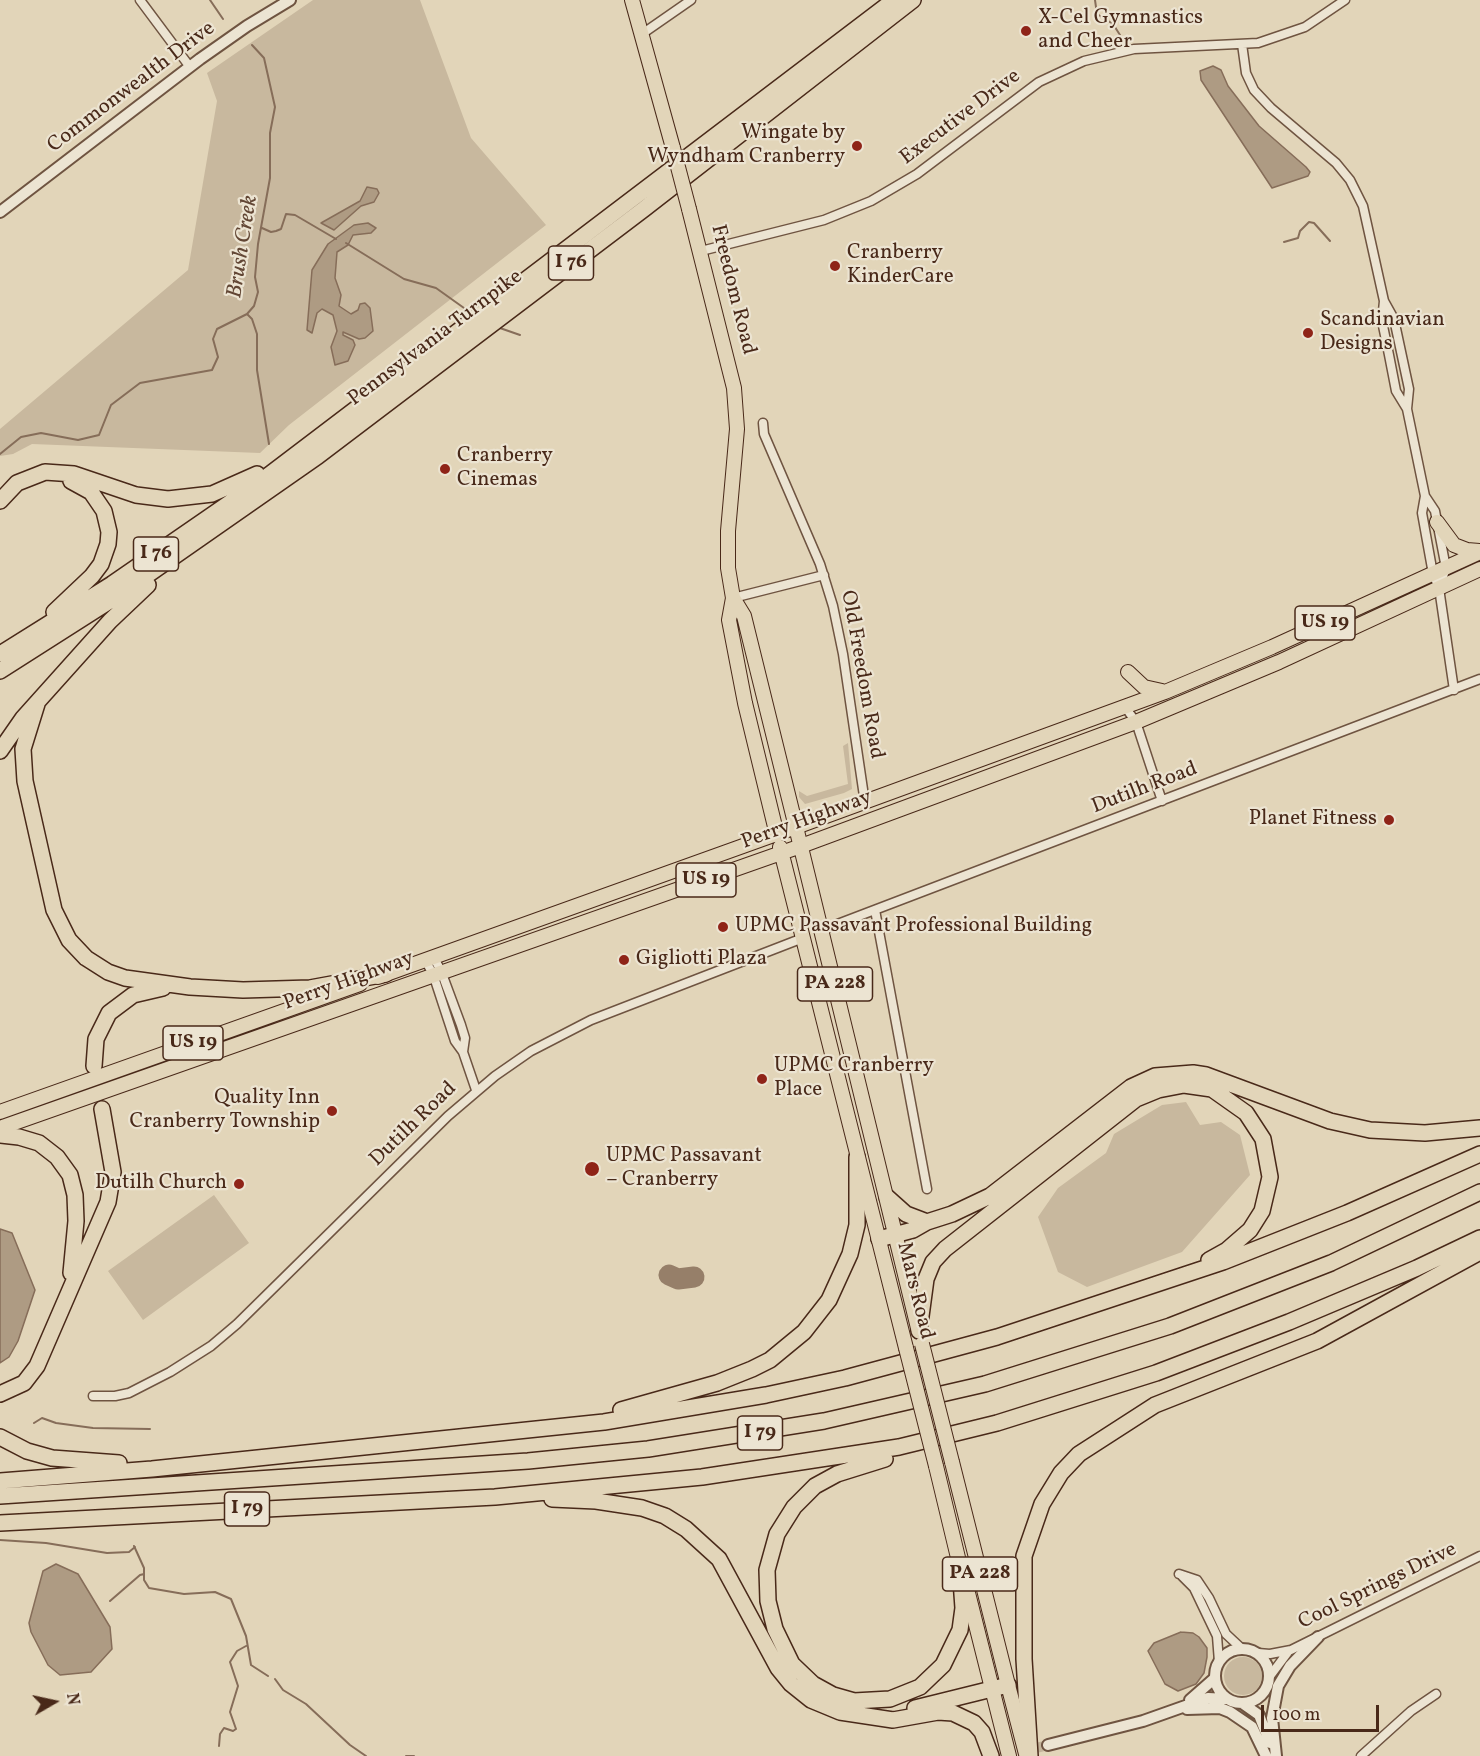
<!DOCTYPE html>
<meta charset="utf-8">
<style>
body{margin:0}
#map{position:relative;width:1480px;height:1756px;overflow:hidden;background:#e2d5b9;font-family:Vollkorn,serif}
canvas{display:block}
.north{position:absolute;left:24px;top:1672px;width:60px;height:60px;-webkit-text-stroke:4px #ece4d2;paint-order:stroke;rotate:81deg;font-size:16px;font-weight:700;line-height:24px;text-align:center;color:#492919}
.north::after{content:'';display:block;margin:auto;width:21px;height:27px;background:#492919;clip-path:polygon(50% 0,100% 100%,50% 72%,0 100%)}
.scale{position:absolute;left:1261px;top:1705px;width:118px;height:27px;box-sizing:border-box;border:3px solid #492919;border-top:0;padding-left:8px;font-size:18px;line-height:21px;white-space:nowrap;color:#492919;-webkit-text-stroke:4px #ece4d2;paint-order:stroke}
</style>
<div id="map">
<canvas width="1480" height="1756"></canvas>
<div class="north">N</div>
<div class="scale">100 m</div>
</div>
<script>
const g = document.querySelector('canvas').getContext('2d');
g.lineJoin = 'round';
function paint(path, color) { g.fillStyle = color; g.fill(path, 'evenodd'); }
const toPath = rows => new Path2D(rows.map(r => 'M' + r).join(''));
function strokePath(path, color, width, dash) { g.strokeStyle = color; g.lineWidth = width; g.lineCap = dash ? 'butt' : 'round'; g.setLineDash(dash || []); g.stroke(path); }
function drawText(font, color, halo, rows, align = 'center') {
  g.font = font + ' Vollkorn,serif'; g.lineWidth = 4.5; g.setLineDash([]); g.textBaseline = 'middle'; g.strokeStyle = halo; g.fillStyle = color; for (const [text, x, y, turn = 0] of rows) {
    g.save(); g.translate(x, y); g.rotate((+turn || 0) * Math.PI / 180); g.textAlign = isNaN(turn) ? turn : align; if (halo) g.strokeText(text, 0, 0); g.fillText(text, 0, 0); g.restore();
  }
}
paint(toPath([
 [313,0,420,0,471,138,546,225,289,425,260,453,32,444,13,454,0,456,0,429,188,270,217,101,207,73],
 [848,743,852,789,844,793,805,804,799,797,799,791,807,796,848,784,843,746],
 [1186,1102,1200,1125,1221,1122,1240,1135,1250,1175,1182,1252,1087,1287,1058,1272,1038,1217,1058,1188,1106,1153,1114,1134,1162,1105],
 [214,1195,249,1243,143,1320,108,1271],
 '1224 1676a19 19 0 1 1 38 0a19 19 0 1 1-38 0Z'
]), '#c8b89e');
const water = toPath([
 [1213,66,1221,70,1228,86,1259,126,1306,167,1310,172,1308,176,1272,188,1201,80,1200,71,1213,66],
 [367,187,377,189,379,193,374,202,361,206,334,230,321,223,360,201,367,187],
 [368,223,376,228,371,233,353,235,348,245,337,252,335,278,341,295,339,306,351,314,358,310,360,304,365,303,370,308,373,331,365,338,359,339,343,332,343,335,353,340,355,345,348,361,335,365,331,347,337,331,333,315,322,309,317,313,312,333,307,330,312,270,328,244,354,225,368,223],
 [0,1229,12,1233,35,1290,18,1341,9,1357,0,1363,0,1229],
 [56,1564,78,1574,110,1627,112,1649,91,1672,60,1675,48,1665,31,1632,29,1623,43,1571,56,1564],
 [1181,1632,1193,1633,1199,1637,1207,1648,1207,1657,1204,1673,1196,1684,1178,1691,1165,1684,1148,1651,1154,1643,1181,1632]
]);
paint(water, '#ae9b83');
strokePath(water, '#866d59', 1.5);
strokePath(toPath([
 [210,0,223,19],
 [1095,0,1097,14,1113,24,1120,35],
 [262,228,271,232,276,231,281,229,286,214,295,215,336,239],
 [1284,242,1298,238,1300,231,1309,222,1314,223,1330,241],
 [346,243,404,279,436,288,471,313],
 [247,314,252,319,257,334,257,370,269,444],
 [497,327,520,335],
 [0,454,21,437,41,433,78,440,99,435,111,405,140,383,212,370,218,357,213,339,217,329,247,314,254,306,258,292,255,277,258,244,270,178,270,133,275,107,264,58,252,45],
 [34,1423,42,1418,56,1423,93,1428,150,1429],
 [0,1540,46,1543,107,1553,129,1552,135,1547],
 [134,1546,144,1568,144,1580,149,1588,184,1594,215,1592,231,1599,246,1636,251,1665,268,1676],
 [110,1601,140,1575,144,1574],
 [275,1679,283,1690,306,1704,350,1745,366,1756],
 [219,1746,220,1734,224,1728,233,1731,236,1729,230,1712,238,1686,230,1662,237,1651,246,1646],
 [406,1756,414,1756]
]), '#866d59', 2);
strokePath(toPath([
 [669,1275,678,1279,694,1277]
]), '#967f69', 21);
strokePath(toPath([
 [1004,1756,1048,1745]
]), '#c3b399', 10, [10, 5]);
const minor = toPath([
 [140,0,190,67],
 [642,34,691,0],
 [1242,44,1246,73,1254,90,1271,108,1336,163,1350,180,1363,206,1384,301,1394,319,1409,389,1407,409,1425,496,1422,513,1433,574,1439,588,1454,690],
 [701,251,824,220,871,201,917,174,1039,82,1084,61,1134,49,1258,43,1305,27,1345,0],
 [1384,301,1382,321,1389,355,1396,391,1407,409],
 [763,423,764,434,820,564,833,606,843,654,865,803],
 [1425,496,1435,511,1446,568,1439,588],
 [733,598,824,575],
 [1125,707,1136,722,1162,801],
 [875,910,927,1189],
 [822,930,1480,679],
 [434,958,441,971,461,1025,465,1038,463,1052],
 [425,960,433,974,455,1041,463,1052,476,1090],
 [93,1396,115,1396,129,1393,170,1372,211,1346,237,1324,448,1116,495,1076,531,1051,591,1020,803,938],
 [1179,1574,1197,1580,1209,1598,1226,1634,1241,1648],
 [1182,1576,1194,1588,1217,1636,1219,1662],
 [1258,1653,1270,1654,1291,1650,1480,1556],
 [1270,1676,1288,1652],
 [1361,1756,1411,1711,1436,1694]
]);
const tertiary = toPath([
 [0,212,200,59,247,26,290,0],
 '1215 1676a27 27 0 1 1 54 0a27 27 0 1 1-54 0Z',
 [1190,1700,1215,1678],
 [1242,1703,1259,1715,1270,1743],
 [1187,1709,1220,1708,1230,1712,1252,1727,1266,1756],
 [1048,1745,1143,1721,1208,1698,1228,1699],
 [1276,1756,1272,1718,1278,1686,1290,1666,1318,1637]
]);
const primary = toPath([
 [632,0,673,148],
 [689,209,734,388,737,429,728,531,728,568,733,598,729,620,745,703,777,835],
 [1437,522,1454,545,1467,550,1480,551],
 [733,598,744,616,796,827,1165,692,1272,647,1480,552],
 [1128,672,1144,687,1162,691],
 [801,846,1136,722,1279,662,1480,569],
 [966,1585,1009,1756],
 [1008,1685,1026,1754]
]);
const trunk = toPath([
 [780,847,906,1348],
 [378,977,796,827,918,1328],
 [0,1112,360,984],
 [0,1128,801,846],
 [952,1462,1008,1685],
 [936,1466,960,1566]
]);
const motorway = toPath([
 [0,501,17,483,45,472,74,474,136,495,168,499,212,494,257,474],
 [54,612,92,576,101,564,108,544,109,532,104,511,91,492,71,481],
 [0,654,112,584,257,484,894,0],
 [0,671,113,599,318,456,644,209,913,0],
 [37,704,23,749,25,781,54,910,69,940,86,958,108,972,125,978,190,987,243,990,310,988,386,974],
 [0,751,23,718,110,621,148,585],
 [94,1066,96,1039,109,1013,133,995,163,988],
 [0,1135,19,1137,39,1143,57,1157,70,1175,75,1195,76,1221,71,1273],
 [887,1197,906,1214,927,1222],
 [879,1239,913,1230,927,1222,952,1214,990,1196,1131,1087,1155,1076,1193,1073,1206,1075,1330,1121,1370,1130,1425,1133,1480,1128],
 [919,1331,926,1279,933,1262,945,1249,1136,1099,1158,1090,1184,1085,1212,1089,1246,1113,1263,1139,1270,1177,1262,1211,1250,1230,1227,1250,1209,1260],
 [0,1394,24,1383,37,1366,108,1202,113,1172,102,1109],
 [621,1410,717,1383,752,1369,770,1360,804,1332,829,1300,850,1254,857,1225,857,1157],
 [0,1437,27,1451,52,1458,119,1463],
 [885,1459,837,1474,815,1486,794,1507,777,1534,767,1570,768,1601,775,1629,792,1664,813,1684,833,1695,854,1701,890,1699,920,1687,943,1665,960,1630,963,1608,960,1566],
 [0,1481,152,1469,604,1422,766,1395,845,1378,997,1337,1223,1262,1347,1213,1480,1154],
 [0,1496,528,1461,648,1449,824,1421,985,1384,1170,1326,1331,1263,1480,1192],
 [552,1499,596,1501,642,1508,665,1516,686,1529,719,1559,778,1668,791,1684,811,1700,840,1712,893,1720,938,1712,953,1713,974,1723,982,1732,991,1756],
 [0,1523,495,1497,702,1477,899,1447,997,1423,1156,1373,1289,1322,1417,1268,1480,1238],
 [915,1708,1008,1685],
 [1030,1756,1024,1659,1024,1556,1042,1504,1061,1473,1079,1454,1155,1405,1317,1341,1480,1252]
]);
strokePath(minor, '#6f5441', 11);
strokePath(tertiary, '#6f5441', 14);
strokePath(primary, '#492919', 16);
strokePath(trunk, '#492919', 16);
strokePath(motorway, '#492919', 18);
strokePath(minor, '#ece4d2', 8);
strokePath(tertiary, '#ece4d2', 10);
strokePath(primary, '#e2d5b9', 14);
strokePath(trunk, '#e2d5b9', 14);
strokePath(motorway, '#e2d5b9', 15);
const primaryBridge = toPath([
 [673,148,689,209]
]);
const trunkBridge = toPath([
 [922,1344,952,1462],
 [906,1348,936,1466]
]);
strokePath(primaryBridge, '#492919', 16, []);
strokePath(trunkBridge, '#492919', 16, []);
strokePath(primaryBridge, '#e2d5b9', 14);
strokePath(trunkBridge, '#e2d5b9', 14);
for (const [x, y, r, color] of [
 [1026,31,6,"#8f2418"],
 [857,146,6,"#8f2418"],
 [835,266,6,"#8f2418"],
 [1308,333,6,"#8f2418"],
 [445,469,6,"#8f2418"],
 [1389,820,6,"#8f2418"],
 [723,927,6,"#8f2418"],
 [624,960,6,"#8f2418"],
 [762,1079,6,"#8f2418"],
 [332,1111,6,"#8f2418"],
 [592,1169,8,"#8f2418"],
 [239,1184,6,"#8f2418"]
]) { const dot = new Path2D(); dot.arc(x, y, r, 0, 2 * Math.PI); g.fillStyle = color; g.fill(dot); strokePath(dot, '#ece4d2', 2); }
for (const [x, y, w] of [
 [571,263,45],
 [156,554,45],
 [1325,623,60],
 [706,880,60],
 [835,984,75],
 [193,1043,60],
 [760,1433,45],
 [247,1509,45],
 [980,1574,75]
]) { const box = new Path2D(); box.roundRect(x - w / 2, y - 17, w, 34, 4.5); g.fillStyle = '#ece4d2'; g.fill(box); strokePath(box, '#492919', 1.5); }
drawText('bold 20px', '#492919', null, [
 ["I 76",571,263],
 ["I 76",156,554],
 ["US 19",1325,623],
 ["US 19",706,880],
 ["PA 228",835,984],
 ["US 19",193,1043],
 ["I 79",760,1433],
 ["I 79",247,1509],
 ["PA 228",980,1574]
]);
drawText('21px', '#492919', '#ece4d2', [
 ["X-Cel Gymnastics",1038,19],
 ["and Cheer",1038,43],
 ["Wingate by",845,134,"right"],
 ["Wyndham Cranberry",845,158,"right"],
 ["Cranberry",847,254],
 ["KinderCare",847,278],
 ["Scandinavian",1320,321],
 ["Designs",1320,345],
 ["Cranberry",457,457],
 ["Cinemas",457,481],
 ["Planet Fitness",1377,820,"right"],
 ["UPMC Passavant Professional Building",735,927],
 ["Gigliotti Plaza",636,960],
 ["UPMC Cranberry",774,1067],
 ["Place",774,1091],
 ["Quality Inn",320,1099,"right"],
 ["Cranberry Township",320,1123,"right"],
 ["UPMC Passavant",606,1157],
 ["– Cranberry",606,1181],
 ["Dutilh Church",227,1184,"right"]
], 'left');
drawText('21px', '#492919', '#ece4d2', [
 ["Commonwealth Drive",132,88,-37],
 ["Executive Drive",961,118,-37],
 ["Freedom Road",732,290,76],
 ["Pennsylvania Turnpike",436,339,-37],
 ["Old Freedom Road",861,675,80],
 ["Dutilh Road",1145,789,-21],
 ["Perry Highway",807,821,-20],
 ["Perry Highway",349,982,-20],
 ["Dutilh Road",414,1125,-44],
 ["Mars Road",914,1291,76],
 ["Cool Springs Drive",1378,1587,-26]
]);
drawText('italic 22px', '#624634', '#ece4d2', [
 ["Brush Creek",244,247,-81]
]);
</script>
